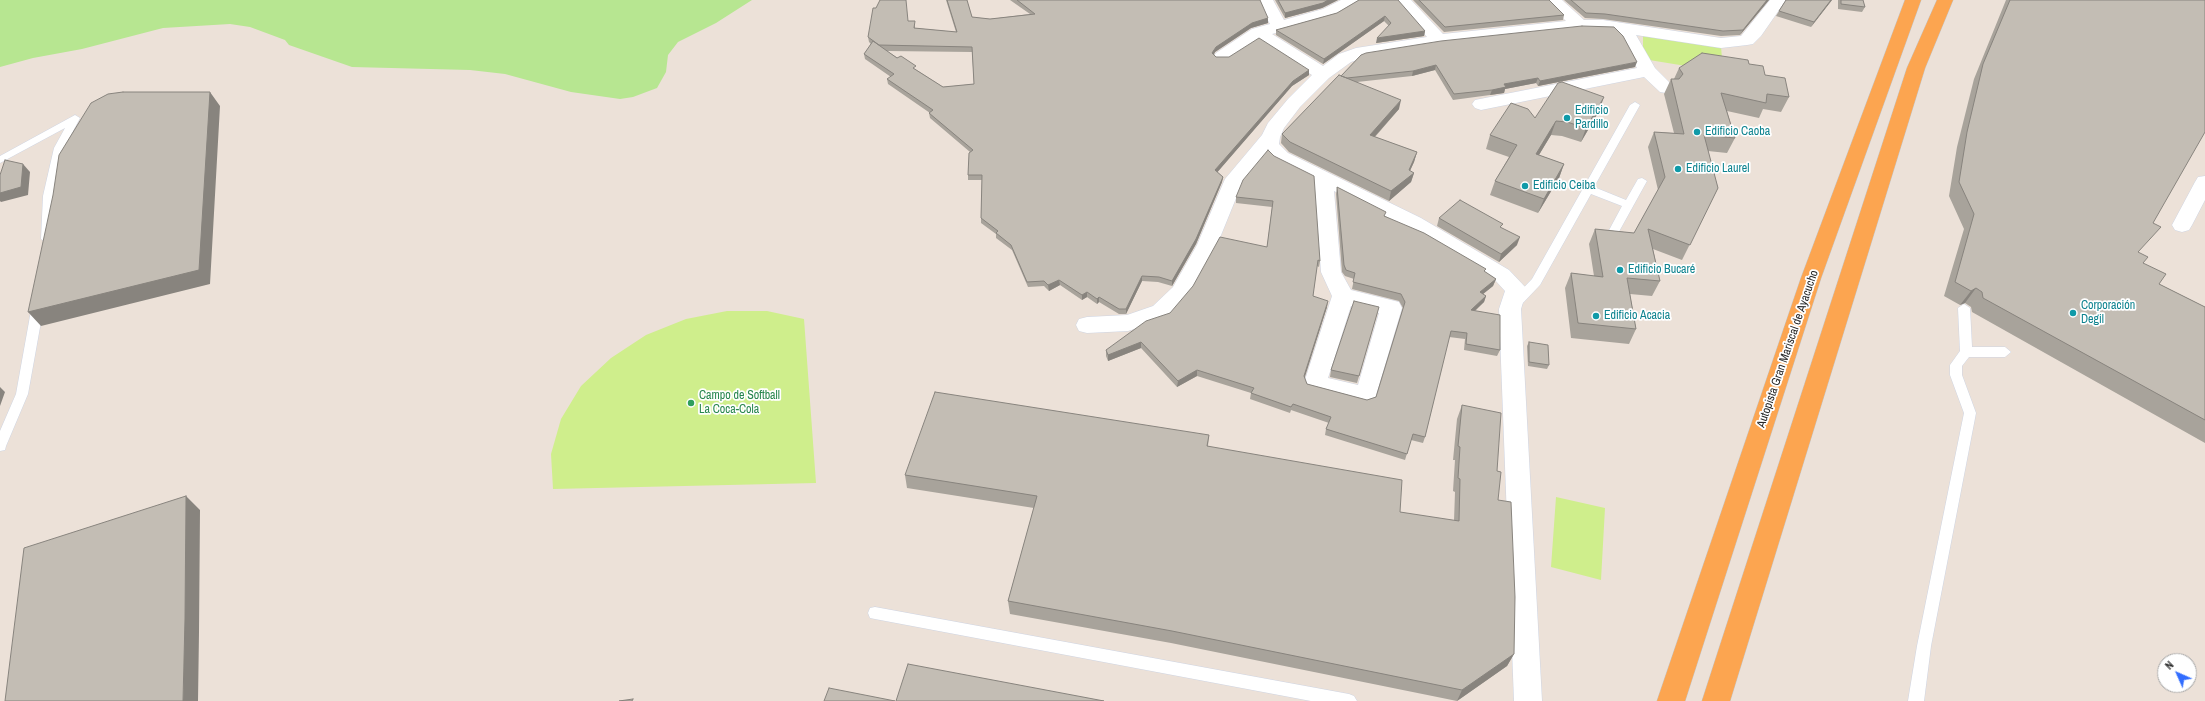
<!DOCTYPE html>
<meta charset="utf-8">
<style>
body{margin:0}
#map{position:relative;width:2205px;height:701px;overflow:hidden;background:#ece1d8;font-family:"Archivo Narrow",sans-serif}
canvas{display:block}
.north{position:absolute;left:2157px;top:653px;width:40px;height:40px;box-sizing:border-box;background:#fff;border:1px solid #a9a9a9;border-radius:50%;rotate:315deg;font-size:11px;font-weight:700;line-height:16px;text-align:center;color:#282828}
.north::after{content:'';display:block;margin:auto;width:14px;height:18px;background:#326dff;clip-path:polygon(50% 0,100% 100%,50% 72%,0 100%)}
</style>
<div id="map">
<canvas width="2205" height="701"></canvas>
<div class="north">N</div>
</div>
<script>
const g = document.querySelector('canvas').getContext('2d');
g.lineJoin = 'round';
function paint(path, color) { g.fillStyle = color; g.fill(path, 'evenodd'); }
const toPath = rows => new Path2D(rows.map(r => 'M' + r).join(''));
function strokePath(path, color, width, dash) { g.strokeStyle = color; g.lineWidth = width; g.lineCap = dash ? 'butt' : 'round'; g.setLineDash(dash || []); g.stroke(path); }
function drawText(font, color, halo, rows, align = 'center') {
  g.font = font + ' "Archivo Narrow",sans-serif'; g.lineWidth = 3.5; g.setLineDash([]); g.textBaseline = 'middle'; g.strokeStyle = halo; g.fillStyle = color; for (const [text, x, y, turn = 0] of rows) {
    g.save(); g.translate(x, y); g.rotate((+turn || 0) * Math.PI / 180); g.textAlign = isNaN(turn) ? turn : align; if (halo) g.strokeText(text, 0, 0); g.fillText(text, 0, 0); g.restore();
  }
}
paint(toPath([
 [0,0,752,0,716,23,678,42,668,55,666,72,657,88,633,97,620,99,571,92,505,74,470,70,352,67,289,45,285,40,250,27,230,24,163,28,82,49,33,58,0,67]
]), '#b7e691');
paint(toPath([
 [1643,34,1721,46,1723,72,1643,59],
 [727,311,767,311,804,319,816,483,553,489,551,454,561,419,581,386,611,358,646,335,686,319],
 [1556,497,1605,508,1601,580,1551,567]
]), '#cfee8c');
const service = toPath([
 [1635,102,1640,105,1594,187,1626,200,1638,179,1642,178,1647,181,1616,237,1608,237,1607,234,1622,206,1591,194,1540,285,1519,307,1511,307,1509,304,1511,301,1532,279,1630,105,1635,102],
 [75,115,80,118,64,148,53,196,53,239,47,243,41,239,43,196,54,148,65,128,0,163,0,156,75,115],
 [38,301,44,305,28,394,6,446,5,450,0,451,0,431,16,394,32,305,38,301],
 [1964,304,1970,308,1972,347,2005,347,2011,352,2005,357,1969,357,1962,366,1962,375,1976,413,1931,646,1924,701,1908,701,1917,646,1964,413,1950,375,1950,365,1960,351,1958,308,1964,304],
 [875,607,1349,694,1354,696,1357,701,1311,701,875,619,870,618,868,613,870,608,875,607]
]);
const minor = toPath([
 [1257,0,1273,0,1284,20,1323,9,1341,0,1361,0,1359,3,1335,17,1272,34,1323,66,1339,54,1356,48,1427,37,1394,0,1411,0,1443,34,1566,21,1544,0,1562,0,1584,20,1603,20,1721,38,1741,36,1770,0,1786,0,1761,36,1753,44,1747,45,1721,48,1636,35,1655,68,1675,88,1672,92,1666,93,1660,92,1644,77,1481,110,1475,108,1472,104,1475,100,1637,68,1617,32,1603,30,1580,30,1439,45,1365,57,1351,62,1329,78,1300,107,1284,128,1280,137,1279,144,1288,153,1421,218,1509,270,1527,289,1521,309,1542,701,1514,701,1499,309,1505,291,1495,280,1407,228,1334,191,1341,272,1351,290,1399,302,1402,308,1374,402,1366,405,1307,389,1304,383,1332,296,1321,272,1314,181,1274,161,1267,154,1241,186,1217,245,1188,297,1169,318,1128,331,1087,333,1079,331,1076,325,1079,319,1087,317,1127,315,1153,306,1173,287,1197,245,1225,179,1262,135,1268,123,1288,99,1312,75,1258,41,1228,61,1216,61,1213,57,1216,53,1252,29,1270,24,1257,0],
 [1351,306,1379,313,1358,385,1328,378,1351,306],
 [2205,176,2205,200,2192,225,2189,230,2182,232,2175,230,2172,225,2195,182,2198,177,2205,176]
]);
const trunk = toPath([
 [1905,0,1921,0,1821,278,1685,701,1657,701,1801,278,1905,0],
 [1937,0,1953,0,1925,68,1730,701,1702,701,1907,68,1937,0]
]);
strokePath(service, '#ced4e2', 1);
strokePath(minor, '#ced4e2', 1);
strokePath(trunk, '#c3c3c3', 1);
paint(service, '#fff');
paint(minor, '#fff');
paint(trunk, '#fca550');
paint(toPath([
 [946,0,967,0,972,17,990,19,1030,14,1010,0,1260,0,1268,23,1251,28,1215,52,1214,54,1216,57,1309,70,1309,75,1292,86,1217,172,1223,177,1222,182,1196,244,1172,286,1158,282,1142,281,1126,314,1119,314,1099,302,1097,304,1087,297,1082,300,1060,285,1049,291,1044,286,1028,287,1012,250,996,238,996,234,981,223,981,218,982,180,968,180,968,175,970,152,930,118,929,113,930,113,888,84,887,79,891,77,865,59,864,54,871,44,869,42,868,37,876,8,908,21,915,26,915,28,956,32],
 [887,51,972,52,974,84,943,87],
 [1275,0,1338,0,1322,8,1285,18],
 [1359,0,1425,31,1424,36,1376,43,1389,26,1384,21,1323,64,1276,35,1276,30,1337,13],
 [1413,0,1549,0,1564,15,1563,20,1444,32],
 [1564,0,1769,0,1740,35,1721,36,1603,19,1585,18],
 [1786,0,1832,0,1811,27,1776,16,1779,11],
 [1838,0,1863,0,1865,7,1862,12,1838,9],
 [2006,0,2205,0,2153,223,2138,252,2143,263,2159,284,2205,307,2205,443,1972,312,1971,307,1965,303,1960,305,1944,296,1964,229,1949,196,1957,147,1974,79],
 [1361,55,1635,67,1538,86,1536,83,1505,89,1504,93,1490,95,1453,100,1435,70,1412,76,1357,82,1399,109,1375,137,1417,152,1414,162,1410,171,1414,173,1411,182,1389,201,1289,152,1281,143,1282,134,1341,76],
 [1749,64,1765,75,1789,97,1781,112,1763,109,1759,118,1727,111,1735,138,1727,153,1708,151,1718,188,1682,260,1653,249,1660,281,1652,296,1630,294,1636,329,1629,344,1571,338,1565,288,1571,273,1594,276,1589,244,1595,229,1634,233,1658,190,1648,147,1654,132,1674,133,1664,94,1671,79,1674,79,1679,68],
 [1599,111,1581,142,1562,136,1551,135,1539,155,1564,164,1559,178,1538,213,1490,195,1495,181,1509,157,1486,149,1490,135],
 [1268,150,1320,261,1319,267,1317,266,1313,296,1327,307,1304,377,1307,384,1367,400,1376,397,1403,308,1399,301,1352,289,1354,279,1345,276,1342,272,1336,194,1337,187,1385,216,1485,272,1496,279,1493,286,1483,294,1486,296,1484,302,1475,311,1500,350,1497,356,1464,350,1465,339,1449,337,1425,437,1423,443,1411,440,1405,460,1325,435,1326,429,1329,423,1291,410,1290,413,1250,399,1251,393,1197,376,1177,387,1141,348,1108,361,1106,356,1106,350,1170,313,1267,247,1272,207,1236,203,1236,197],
 [1439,218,1502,228,1517,245,1499,262,1437,226],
 [1379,307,1357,383,1330,377,1331,370],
 [1529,342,1549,365,1547,369,1528,366,1527,346],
 [1462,405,1497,471,1498,500,1514,654,1507,666,1457,701,1171,643,1010,614,1008,601,1034,508,907,488,905,475,1209,435,1208,446,1400,512,1454,521,1455,492,1453,491,1455,460,1453,460,1457,419]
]), '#a8a39b');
paint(toPath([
 [1328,0,1338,0,1322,8,1285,18,1285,13],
 [1767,0,1769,0,1740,35,1743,30],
 [1831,0,1832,0,1811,27,1814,22],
 [1385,16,1384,21,1323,64,1324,59],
 [1268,18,1268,23,1251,28,1215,52,1212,58,1212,53,1216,47,1252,23],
 [1425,31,1424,36,1376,43,1377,38],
 [1637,62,1635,67,1538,86,1540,81],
 [1436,65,1435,70,1412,76,1413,71],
 [1309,70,1309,75,1292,86,1215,175,1215,170,1293,81],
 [1538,78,1536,83,1505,89,1504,93,1490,95,1492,90,1504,84],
 [210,92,220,106,210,284,41,326,28,312],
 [1604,97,1599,111,1581,142,1586,128],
 [1401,100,1399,109,1368,144,1370,135],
 [1556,121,1551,135,1531,168,1536,154],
 [1417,152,1414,162,1406,179,1414,173,1411,182,1389,201,1391,191,1409,170],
 [23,164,30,172,28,195,1,202,0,201,0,193],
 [1564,164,1559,178,1538,213,1544,199],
 [1223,177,1222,182,1196,244,1172,286,1172,281],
 [1520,237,1517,245,1499,262,1501,254],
 [1142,276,1142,281,1126,314,1126,309],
 [1496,279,1493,286,1478,298,1480,292],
 [1059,280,1060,285,1049,291,1048,285],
 [1976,288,1965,303,1960,305,1971,291],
 [1087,292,1087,297,1082,300,1082,295],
 [1486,296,1484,302,1469,316,1471,310],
 [1099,297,1099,302,1097,304,1097,299],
 [1328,301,1327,307,1303,383,1304,376],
 [1141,342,1141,348,1108,361,1108,355],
 [1197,370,1197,376,1177,387,1178,381],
 [0,387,5,392,0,406],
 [186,496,200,510,199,632,198,701,183,701],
 [1514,654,1507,666,1457,701,1462,690]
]), '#88847e');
const building = toPath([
 [880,0,906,0,908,21,915,21,914,28,957,32,947,0,967,0,972,17,990,19,1035,14,1017,0,1260,0,1268,18,1252,23,1216,47,1212,53,1216,57,1229,57,1259,38,1309,70,1293,81,1215,170,1223,177,1196,239,1172,281,1159,277,1142,276,1126,309,1119,309,1099,297,1097,299,1087,292,1082,295,1059,280,1048,285,1044,281,1027,282,1011,245,996,233,998,231,981,218,982,175,968,175,969,153,973,150,929,113,933,110,887,79,894,74,864,54,873,41,897,58,901,56,916,66,913,68,943,87,974,84,972,47,879,45,868,37,873,8,876,8,880,0],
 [1278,0,1328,0,1323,3,1285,13,1278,0],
 [1359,0,1398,0,1425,31,1377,38,1391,23,1385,16,1324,59,1276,30,1337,13,1359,0],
 [1419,0,1549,0,1564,15,1445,27,1419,0],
 [1571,0,1767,0,1743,30,1723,31,1605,14,1586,13,1571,0],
 [1786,0,1831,0,1814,22,1779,11,1786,0],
 [1841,0,1863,0,1865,7,1841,4,1841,0],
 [2010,0,2205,0,2205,132,2153,223,2161,227,2138,252,2148,257,2143,263,2166,274,2159,284,2205,307,2205,420,1983,298,1982,292,1976,288,1971,291,1955,282,1974,214,1959,182,1967,132,1983,64,2010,0],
 [1582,26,1614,27,1623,36,1637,62,1540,81,1538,78,1504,84,1506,87,1492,90,1454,94,1436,65,1413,71,1347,78,1341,76,1361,55,1366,53,1441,41,1582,26],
 [1702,53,1748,60,1749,64,1763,66,1765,75,1785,78,1789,97,1767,94,1766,103,1721,93,1735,138,1704,135,1718,188,1690,245,1648,229,1660,281,1627,278,1636,329,1578,323,1571,273,1603,277,1595,229,1634,233,1665,177,1654,132,1684,134,1671,79,1679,79,1683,74,1679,68,1702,53],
 [1339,75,1401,100,1370,135,1417,152,1409,170,1414,173,1391,191,1290,142,1282,134,1339,75],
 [1562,82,1604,97,1586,128,1567,122,1556,121,1536,154,1564,164,1544,199,1495,181,1517,145,1490,135,1511,103,1528,109,1535,118,1558,83,1562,82],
 [123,92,210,92,199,270,28,312,53,195,59,155,91,103,108,94,123,92],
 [1268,150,1274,156,1314,176,1320,261,1318,260,1313,296,1328,301,1304,376,1307,384,1367,400,1376,397,1405,302,1401,294,1353,282,1355,273,1346,270,1344,265,1337,187,1386,212,1384,216,1424,233,1486,269,1484,271,1496,279,1480,292,1486,296,1471,310,1500,315,1500,350,1466,344,1467,333,1451,331,1425,437,1413,434,1407,454,1326,429,1331,417,1293,404,1291,407,1251,393,1254,388,1197,370,1178,381,1141,342,1108,355,1106,350,1146,321,1170,313,1193,286,1220,237,1267,247,1273,201,1236,197,1243,180,1268,150],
 [5,160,23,164,21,187,0,193,0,175,5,160],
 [1460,200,1503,224,1500,227,1520,237,1501,254,1439,218,1460,200],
 [1354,301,1379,307,1359,376,1331,370,1354,301],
 [1529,342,1548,345,1549,365,1529,362,1529,342],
 [935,392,1209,435,1207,446,1402,480,1400,512,1459,521,1460,479,1458,478,1460,447,1458,446,1462,405,1501,413,1497,471,1501,472,1498,500,1511,502,1515,597,1514,654,1462,690,1172,631,1008,601,1037,496,905,475,935,392],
 [186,496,185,619,183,701,5,701,24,548,186,496],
 [908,664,1104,701,896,701,908,664],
 [829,688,895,701,824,701,829,688],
 [633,699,632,701,619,701,633,699]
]);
paint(building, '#c3bdb4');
strokePath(building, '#88847e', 1);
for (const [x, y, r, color] of [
 [1567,118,4,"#0f9aa8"],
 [1697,132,4,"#0f9aa8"],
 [1678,169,4,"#0f9aa8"],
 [1525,186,4,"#0f9aa8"],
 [1620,270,4,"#0f9aa8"],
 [2073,313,4,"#0f9aa8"],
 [1596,316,4,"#0f9aa8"],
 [691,403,4,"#2e9e5b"]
]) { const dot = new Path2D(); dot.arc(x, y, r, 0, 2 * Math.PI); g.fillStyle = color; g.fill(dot); strokePath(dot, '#fff', 1.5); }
drawText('12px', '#0d838f', '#fff', [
 ["Edificio",1575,111],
 ["Pardillo",1575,125],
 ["Edificio Caoba",1705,132],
 ["Edificio Laurel",1686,169],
 ["Edificio Ceiba",1533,186],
 ["Edificio Bucaré",1628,270],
 ["Corporación",2081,306],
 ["Degil",2081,320],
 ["Edificio Acacia",1604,316]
], 'left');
drawText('12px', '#282828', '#fff', [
 ["Autopista Gran Mariscal de Ayacucho",1788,349,-71]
]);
drawText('12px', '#27864d', '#fff', [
 ["Campo de Softball",699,396],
 ["La Coca-Cola",699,410]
], 'left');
</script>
